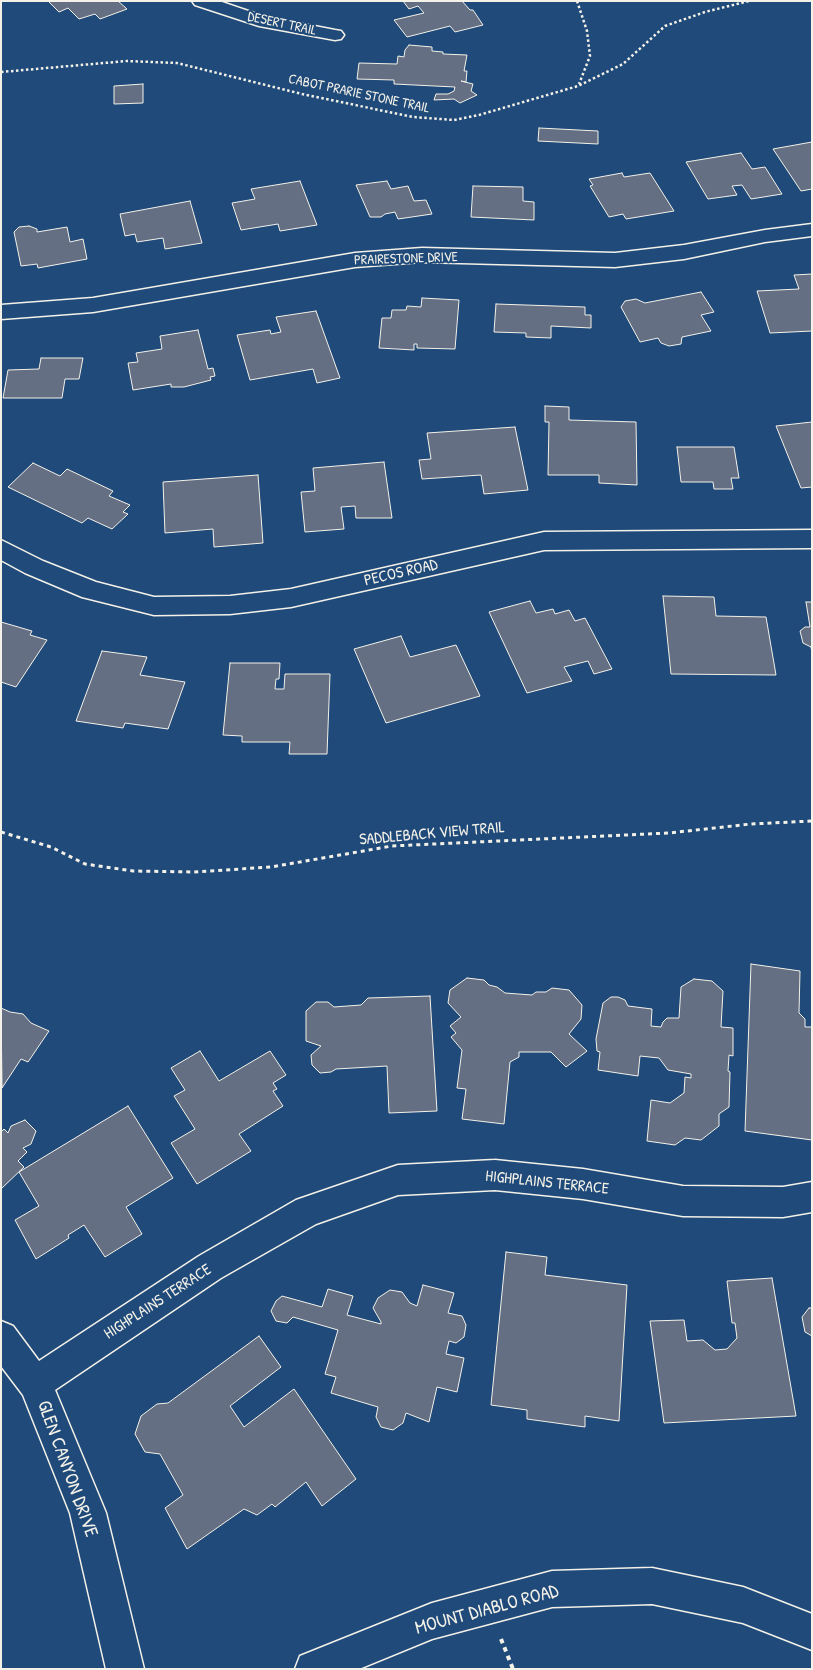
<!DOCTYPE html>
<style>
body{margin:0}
#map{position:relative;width:813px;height:1670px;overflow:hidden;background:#1f4a7a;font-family:"Patrick Hand",sans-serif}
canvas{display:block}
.frame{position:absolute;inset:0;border:2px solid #f4f1e8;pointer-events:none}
</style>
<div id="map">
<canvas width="813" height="1670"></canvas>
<div class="frame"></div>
</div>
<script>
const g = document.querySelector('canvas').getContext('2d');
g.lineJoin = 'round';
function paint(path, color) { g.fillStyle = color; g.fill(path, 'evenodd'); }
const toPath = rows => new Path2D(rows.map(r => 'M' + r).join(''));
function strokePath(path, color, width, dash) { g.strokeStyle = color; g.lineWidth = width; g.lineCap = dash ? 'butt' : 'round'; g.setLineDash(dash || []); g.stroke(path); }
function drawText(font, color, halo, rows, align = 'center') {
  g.font = font + ' "Patrick Hand",sans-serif'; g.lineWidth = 4; g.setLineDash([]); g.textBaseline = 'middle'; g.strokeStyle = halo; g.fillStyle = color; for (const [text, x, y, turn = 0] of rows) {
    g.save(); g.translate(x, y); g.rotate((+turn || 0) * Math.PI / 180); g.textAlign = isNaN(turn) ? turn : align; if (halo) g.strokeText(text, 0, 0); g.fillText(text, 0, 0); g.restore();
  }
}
const building = toPath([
 [48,1,118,1,127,9,100,19,95,14,79,19,68,8,59,12,48,1],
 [403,1,462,1,470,10,473,10,483,25,455,32,450,26,407,37,394,20,424,13,418,6,409,9,403,1],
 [409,45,432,47,432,51,443,52,443,54,467,55,464,71,467,71,466,82,461,81,473,84,471,91,477,95,460,103,454,99,434,100,436,94,448,94,454,91,455,87,394,84,394,80,357,79,359,63,397,64,398,56,404,57,405,50,409,45],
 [143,84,143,103,114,104,114,86,143,84],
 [539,128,598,131,598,144,538,141,539,128],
 [812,142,812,189,801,191,773,149,812,142],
 [741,153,752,169,765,167,782,194,751,199,742,185,732,186,737,195,708,199,686,162,741,153],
 [622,173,624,177,650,173,674,211,626,219,623,214,609,217,590,186,593,185,589,179,622,173],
 [300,181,317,225,280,231,278,224,241,230,232,203,255,199,251,189,300,181],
 [387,181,391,189,408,186,414,201,426,200,432,214,398,219,395,212,385,214,381,217,370,217,356,185,387,181],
 [473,186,523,187,523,201,534,202,534,220,471,217,473,186],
 [190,201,202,243,165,249,163,238,137,242,135,234,125,236,120,214,190,201],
 [29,226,37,229,37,232,67,227,70,242,83,239,87,259,38,268,37,264,21,266,14,232,19,227,29,226],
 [812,274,812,331,770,333,757,291,799,289,794,275,812,274],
 [701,292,714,312,701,315,711,331,682,337,681,344,669,346,661,343,658,338,640,342,621,307,625,301,636,299,645,303,701,292],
 [422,298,459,300,455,349,417,348,417,344,414,344,414,350,379,348,382,318,391,318,392,310,406,310,407,306,421,307,422,298],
 [496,304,585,307,585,315,591,315,591,328,551,326,551,338,526,337,526,333,494,332,496,304],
 [316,311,340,378,317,383,313,369,250,380,237,335,270,330,271,334,281,332,276,317,316,311],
 [198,330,208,369,213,368,215,376,210,377,211,380,184,387,171,387,171,384,133,390,128,363,138,362,136,353,162,349,160,336,198,330],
 [41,358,83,358,79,379,65,379,62,398,3,398,8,370,39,369,41,358],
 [545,406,569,407,569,420,636,422,637,485,599,483,599,475,548,475,549,422,545,422,545,406],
 [812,422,812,487,801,488,776,426,812,422],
 [515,427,528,490,484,494,481,475,422,479,419,460,431,459,427,433,515,427],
 [677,447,734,447,739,478,731,478,733,489,714,489,713,482,681,482,677,447],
 [384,462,392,518,356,518,355,506,341,507,344,529,305,532,301,492,315,491,313,468,384,462],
 [33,463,60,476,67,469,113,491,109,496,130,505,123,512,128,514,112,529,88,518,82,523,8,487,33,463],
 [258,475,263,543,214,547,213,529,165,533,163,482,258,475],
 [663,596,714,597,716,616,766,617,776,675,671,674,663,596],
 [530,601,536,613,553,609,555,614,569,610,575,621,585,618,612,669,594,674,588,661,564,667,572,681,527,693,489,612,530,601],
 [806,602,812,602,812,653,811,647,803,643,800,631,805,627,810,627,806,602],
 [1,622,32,631,30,635,47,640,16,687,1,682,1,622],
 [401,636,410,657,456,645,480,696,386,723,354,649,401,636],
 [102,651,147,657,140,675,185,682,168,729,125,723,123,728,76,721,102,651],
 [230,663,280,663,279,679,276,679,275,689,284,689,285,674,330,674,327,754,289,754,290,742,242,742,242,736,223,735,230,663],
 [751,964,800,971,799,1013,805,1019,805,1027,812,1027,812,1140,745,1131,751,964],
 [467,978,484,980,489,985,497,987,505,993,532,995,536,992,546,992,552,988,569,990,582,1005,581,1019,569,1034,587,1051,566,1067,551,1052,519,1052,519,1057,510,1062,504,1124,462,1119,466,1089,457,1088,462,1050,451,1037,456,1033,450,1026,461,1017,448,1003,450,990,467,978],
 [694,979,712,981,723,991,721,1027,733,1028,733,1056,729,1055,728,1071,730,1072,729,1107,719,1114,719,1126,701,1140,685,1138,675,1145,647,1141,651,1100,670,1103,684,1093,685,1077,691,1078,691,1074,668,1070,659,1058,640,1056,638,1076,598,1070,600,1052,597,1051,596,1039,603,1003,611,997,618,997,625,1000,628,1006,652,1009,651,1026,661,1027,663,1022,667,1018,679,1018,681,987,694,979],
 [430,996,437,1111,389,1113,387,1066,336,1069,331,1072,320,1073,312,1065,311,1055,321,1046,306,1041,306,1011,316,1002,328,1002,334,1007,361,1005,368,998,430,996],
 [1,1008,10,1012,23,1014,31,1023,49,1031,28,1062,21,1059,2,1088,1,1008],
 [200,1051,219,1081,270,1051,286,1075,273,1083,277,1089,273,1091,283,1106,239,1134,251,1151,197,1184,171,1143,195,1129,174,1096,185,1090,171,1068,200,1051],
 [128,1106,173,1178,126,1207,142,1234,105,1257,84,1225,68,1235,69,1238,36,1259,15,1220,39,1206,19,1172,128,1106],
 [25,1120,36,1131,31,1144,23,1148,27,1152,18,1161,24,1167,1,1189,1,1132,4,1129,8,1133,11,1126,25,1120],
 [506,1252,547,1257,545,1275,627,1285,619,1421,585,1416,585,1427,527,1419,527,1410,491,1405,506,1252],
 [772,1278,796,1416,664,1423,650,1321,684,1320,687,1341,703,1340,715,1350,727,1349,737,1338,735,1323,732,1323,727,1281,772,1278],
 [423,1285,454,1293,448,1313,462,1316,466,1325,464,1337,456,1343,449,1341,446,1354,464,1358,457,1392,437,1387,429,1422,406,1413,403,1423,393,1430,381,1427,376,1417,378,1407,331,1393,336,1377,325,1374,338,1330,293,1317,287,1323,276,1321,271,1311,276,1301,282,1296,322,1307,328,1289,353,1296,347,1315,381,1324,381,1322,373,1308,378,1298,390,1290,402,1292,410,1303,417,1306,423,1285],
 [809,1308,812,1308,812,1336,805,1332,802,1317,809,1308],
 [259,1336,281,1367,230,1406,244,1427,294,1389,356,1479,322,1506,306,1482,275,1507,272,1504,257,1515,244,1509,187,1549,165,1508,183,1495,160,1454,145,1452,135,1434,141,1416,157,1404,168,1403,259,1336]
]);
paint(building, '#646f84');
strokePath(building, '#f4f1e8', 1);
const minor = toPath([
 [192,1,219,1,263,16,335,30,341,31,344,35,341,39,335,40,259,26,195,5,192,1],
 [812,224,812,236,765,242,684,259,615,267,422,262,355,267,93,312,1,319,1,305,93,298,355,253,422,248,615,253,684,245,765,230,812,224],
 [812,530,812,548,544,550,291,607,230,614,154,615,82,597,25,573,1,560,1,540,43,561,96,582,154,597,230,596,291,589,544,532,812,530],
 [495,1160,583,1169,683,1186,783,1187,812,1182,812,1212,783,1217,683,1216,583,1199,495,1190,398,1195,316,1224,221,1278,55,1390,106,1513,144,1669,106,1669,70,1513,23,1395,1,1366,1,1321,13,1326,39,1361,199,1256,296,1200,398,1165,495,1160],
 [652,1568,743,1587,812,1614,812,1650,743,1623,652,1604,552,1607,432,1639,359,1669,295,1669,300,1656,432,1603,552,1571,652,1568]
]);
strokePath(minor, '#f4f1e8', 3);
strokePath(toPath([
 [577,1,587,31,590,56,579,84],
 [1,72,127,61,177,63,302,94,413,117,454,120,479,115,578,86,623,64,665,26,705,12,749,1]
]), '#f4f1e8', 2.5, [2.5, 2.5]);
strokePath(toPath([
 [1,832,51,847,85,864,133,871,194,872,271,867,392,846,669,833,751,824,812,821]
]), '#f4f1e8', 3, [4, 4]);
strokePath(toPath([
 [501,1639,513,1669]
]), '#f4f1e8', 4, [4.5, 4.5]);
paint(minor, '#1f4a7a');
drawText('14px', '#f4f1e8', '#1f4a7a', [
 ["DESERT TRAIL",282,24,12],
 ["CABOT PRARIE STONE TRAIL",359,94,12],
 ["PRAIRESTONE DRIVE",406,259,-2]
]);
drawText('16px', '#f4f1e8', '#1f4a7a', [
 ["PECOS ROAD",401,573,-13],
 ["SADDLEBACK VIEW TRAIL",432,834,-5],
 ["HIGHPLAINS TERRACE",547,1183,6],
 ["HIGHPLAINS TERRACE",158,1302,-33]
]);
drawText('19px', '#f4f1e8', '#1f4a7a', [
 ["GLEN CANYON DRIVE",67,1469,70],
 ["MOUNT DIABLO ROAD",487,1610,-15]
]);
</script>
